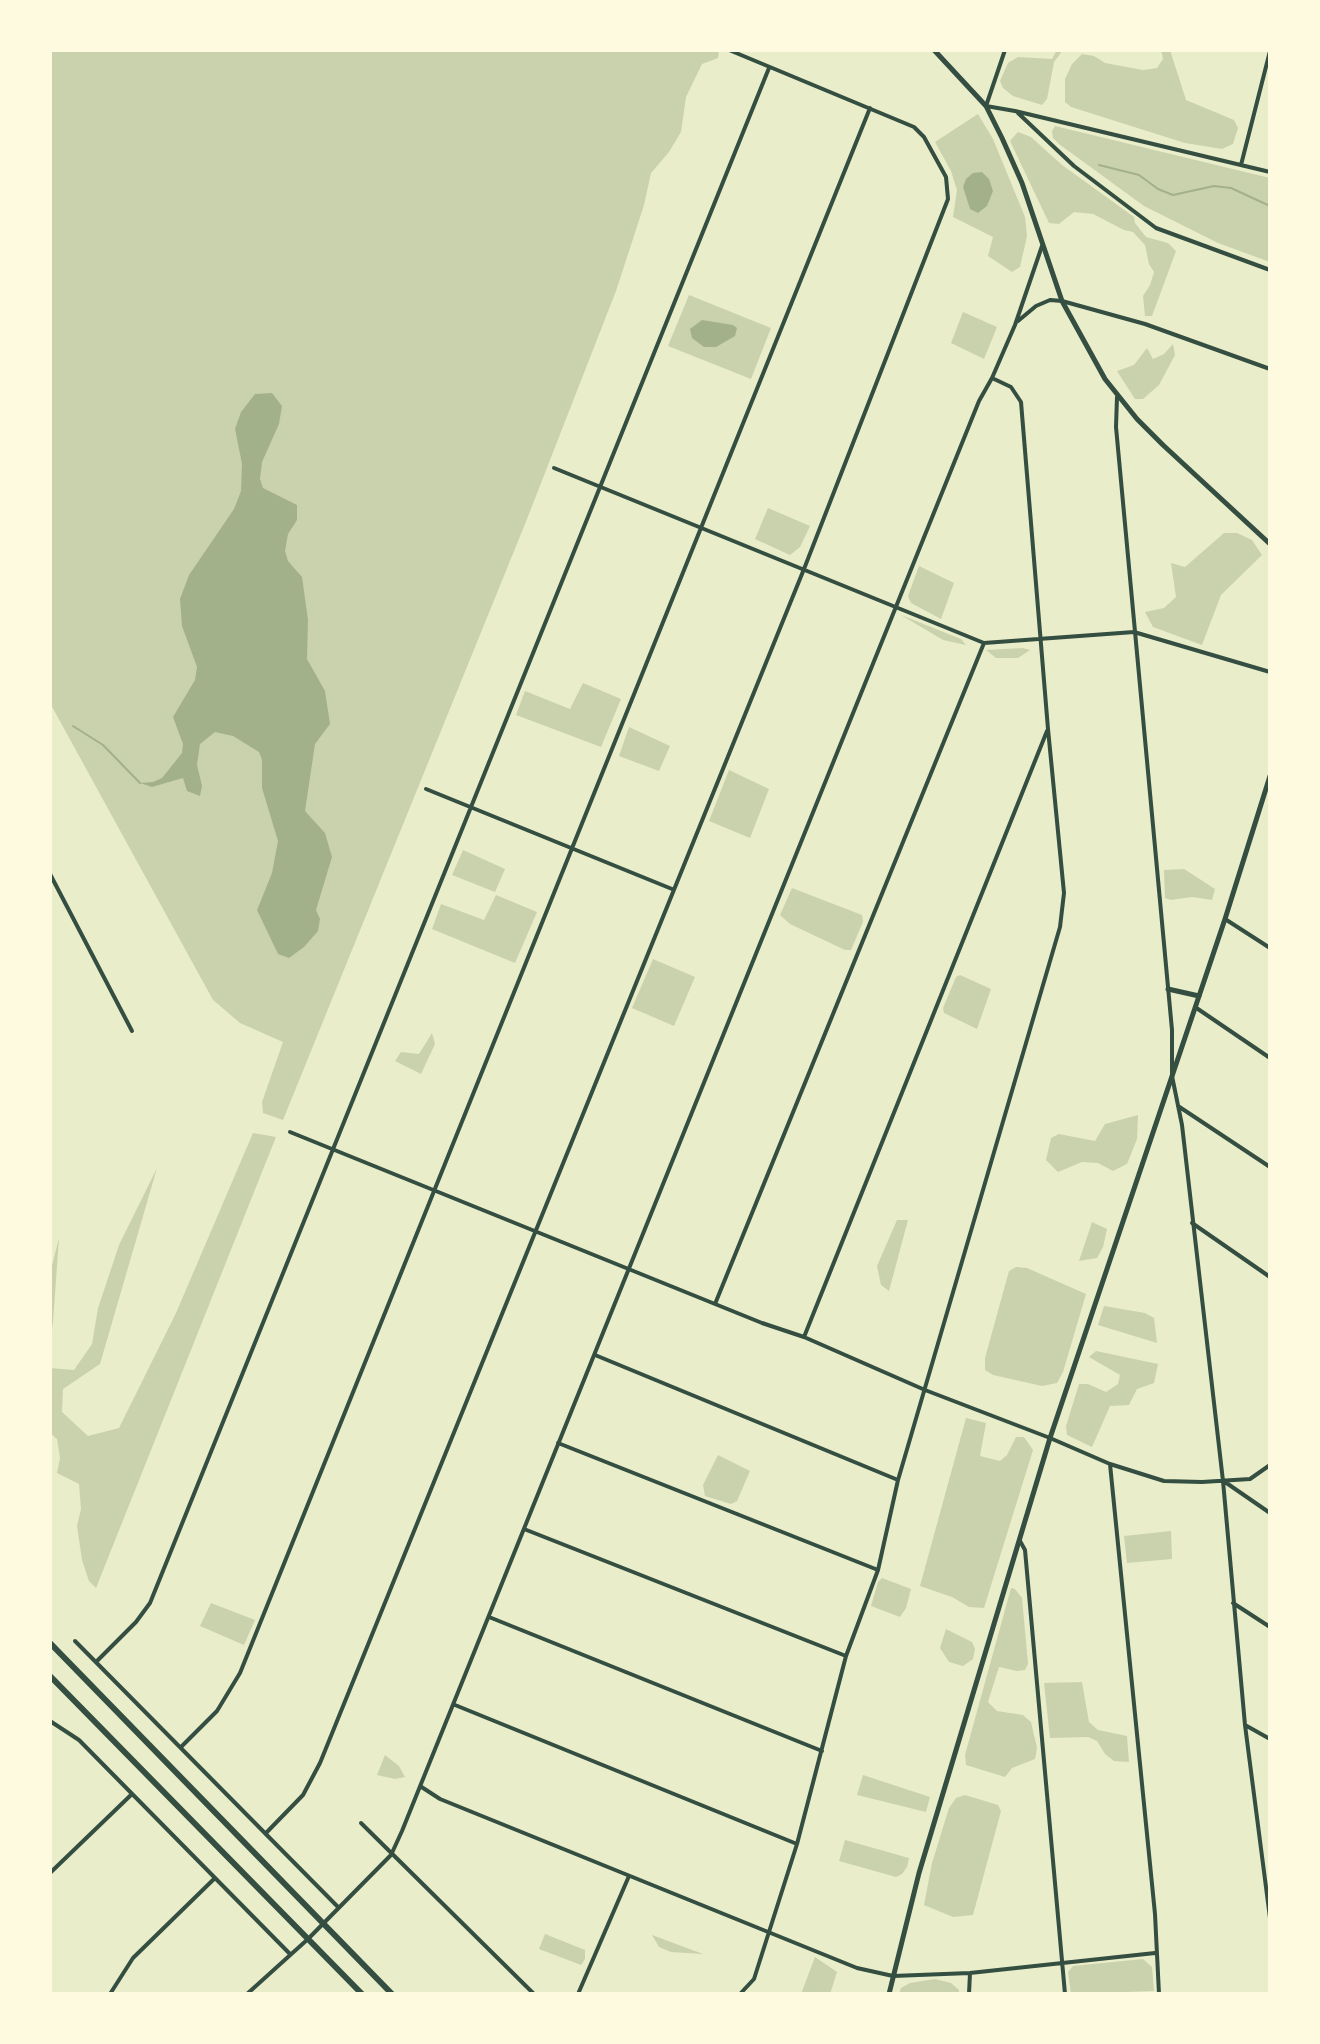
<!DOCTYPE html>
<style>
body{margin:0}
#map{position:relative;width:1320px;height:2044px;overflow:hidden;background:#e9edc9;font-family:Lora,serif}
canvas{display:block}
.frame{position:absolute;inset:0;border:52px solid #fefae0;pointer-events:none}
</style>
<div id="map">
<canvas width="1320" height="2044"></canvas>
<div class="frame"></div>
</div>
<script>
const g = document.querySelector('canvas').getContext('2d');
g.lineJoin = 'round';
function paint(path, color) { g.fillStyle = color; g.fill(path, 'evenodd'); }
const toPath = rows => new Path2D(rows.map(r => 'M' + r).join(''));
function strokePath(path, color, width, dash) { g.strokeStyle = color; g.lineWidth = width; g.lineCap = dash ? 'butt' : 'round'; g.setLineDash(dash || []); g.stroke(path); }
paint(toPath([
 [50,50,719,50,718,58,702,64,686,97,681,132,669,152,651,173,644,205,616,291,525,524,283,1120,263,1113,262,1102,283,1042,240,1023,213,1000,50,703],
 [1057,50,1063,50,1054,62,1047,99,1042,105,1013,96,1003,88,1000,81,1008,63,1018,57,1052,59],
 [1161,50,1170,50,1186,100,1234,120,1238,128,1233,144,1222,149,1185,143,1071,107,1065,102,1065,79,1072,64,1082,54,1094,56,1105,63,1143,70,1157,68,1163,59],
 [978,114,993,139,1025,217,1027,236,1020,267,1012,272,988,256,993,237,953,217,957,190,951,171,935,142],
 [1055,126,1270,178,1270,262,1218,243,1144,206,1059,144,1053,138,1052,131],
 [1018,132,1031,137,1062,165,1134,217,1135,223,1146,237,1168,243,1176,251,1152,316,1145,316,1143,296,1150,285,1154,272,1149,264,1145,245,1133,232,1124,230,1093,214,1074,212,1059,224,1049,223,1010,141],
 [689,295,771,328,751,379,668,346],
 [963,312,997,327,984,359,951,343],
 [1173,344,1175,355,1159,385,1143,399,1135,399,1117,371,1134,365,1147,348,1153,359,1164,354],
 [768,508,810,526,800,547,790,555,755,539],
 [1224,533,1237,533,1252,540,1262,555,1221,595,1202,645,1153,627,1145,612,1164,608,1176,597,1171,563,1185,567],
 [919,566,954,583,941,619,911,603,908,596],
 [901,615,961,639,966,645,943,640],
 [1023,648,1030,650,1018,658,996,658,986,650],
 [583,683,621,699,601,747,516,715,525,691,570,709],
 [629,727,670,746,659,771,619,756],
 [729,770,769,789,750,838,709,821],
 [463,850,505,869,495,892,452,875],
 [1184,869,1215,889,1212,900,1192,897,1171,900,1165,898,1164,870],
 [792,888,862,915,863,922,851,950,845,950,790,924,780,915],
 [496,895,537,912,515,963,432,929,441,904,484,920],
 [653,959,695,977,674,1026,632,1008],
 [960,975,991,989,977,1029,944,1013,943,1008,956,977],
 [432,1033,435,1044,421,1074,395,1061,401,1052,419,1054],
 [1138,1115,1137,1139,1127,1164,1113,1171,1098,1163,1082,1162,1058,1172,1046,1160,1051,1138,1059,1134,1095,1141,1105,1124],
 [253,1133,276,1137,96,1588,89,1581,82,1560,77,1526,81,1509,79,1484,57,1473,60,1458,57,1439,50,1433,50,1368,74,1370,92,1344,98,1308,119,1245,157,1168,100,1364,63,1389,62,1412,88,1436,119,1428,176,1313],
 [897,1220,908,1220,889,1291,881,1285,877,1266],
 [1092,1222,1107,1229,1103,1247,1097,1258,1079,1261],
 [59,1238,53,1322,50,1345,50,1273],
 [1016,1267,1027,1268,1086,1294,1063,1372,1057,1383,1042,1386,993,1375,985,1370,985,1358,1009,1271],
 [1104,1306,1145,1313,1154,1318,1157,1343,1098,1325],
 [1096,1351,1158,1364,1154,1383,1137,1389,1129,1405,1110,1406,1092,1447,1067,1435,1066,1426,1079,1384,1088,1384,1106,1392,1118,1384,1120,1375,1089,1357],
 [966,1418,986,1423,980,1456,1000,1461,1007,1455,1016,1437,1024,1437,1033,1450,984,1608,969,1607,952,1597,920,1586],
 [718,1455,750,1471,737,1501,731,1504,705,1496,703,1485],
 [1171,1531,1172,1559,1127,1563,1124,1536],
 [882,1578,911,1589,906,1608,900,1617,871,1606,878,1582],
 [1011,1588,1015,1589,1022,1598,1028,1664,1025,1670,1017,1671,999,1667,988,1702,997,1711,1023,1715,1031,1722,1037,1748,1035,1759,1012,1768,1005,1777,966,1765,965,1755],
 [211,1603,255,1620,244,1645,200,1626],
 [946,1629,972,1642,975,1649,973,1659,963,1666,949,1662,940,1648],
 [1082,1682,1089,1722,1098,1730,1127,1736,1129,1762,1114,1761,1105,1754,1097,1741,1088,1737,1050,1738,1044,1683],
 [385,1755,399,1766,405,1777,395,1779,377,1775],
 [863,1775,930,1797,926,1812,857,1795],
 [965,1795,998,1805,1001,1811,973,1915,953,1917,924,1905,932,1863,949,1808,956,1798],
 [845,1840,909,1858,907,1867,902,1874,896,1877,839,1861],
 [545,1934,585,1950,585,1959,581,1965,539,1949],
 [652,1935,703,1954,671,1952,659,1947],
 [815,1957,837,1972,830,1994,801,1994],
 [1143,1959,1152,1967,1154,1991,1071,1994,1068,1972,1073,1966],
 [935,1979,951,1983,959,1990,959,1994,899,1994,901,1988,910,1983]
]), '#cad2ad');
paint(toPath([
 [982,172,989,179,993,191,987,206,978,213,970,209,963,187,966,179,973,173],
 [702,320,733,325,737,328,735,336,716,347,704,347,692,338,690,329],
 [272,393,282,406,279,424,262,462,260,479,263,488,297,505,297,520,288,534,285,551,288,561,302,577,308,620,307,659,325,691,330,724,315,744,305,811,325,833,332,857,316,910,320,919,318,931,304,947,289,958,278,954,257,910,272,873,278,841,262,788,262,760,259,752,233,736,215,732,200,744,197,765,202,786,200,796,187,791,183,778,152,787,140,783,153,782,162,778,182,753,183,744,173,717,195,680,197,667,182,626,180,599,189,575,234,509,241,491,242,464,235,429,241,412,255,394]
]), '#a3b18a');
strokePath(toPath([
 [1099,165,1139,175,1158,189,1173,195,1214,186,1231,188,1270,206],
 [73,726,103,745,140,783]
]), '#a3b18a', 2);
strokePath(toPath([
 [1005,50,986,106,1015,111,1270,172],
 [1018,113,1074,166,1156,228,1270,270],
 [1241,165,1270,51],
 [1018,321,1036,306,1050,300,1062,301,1145,324,1270,369],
 [1117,397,1116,427,1172,1030,1172,1076,1182,1125,1223,1481,1245,1725,1270,1918],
 [554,468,984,643,1134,632,1270,672],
 [426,789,672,889],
 [50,874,132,1031],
 [1225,919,1270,948],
 [1195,1007,1270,1058],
 [1178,1106,1270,1167],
 [290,1132,762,1323,804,1337,925,1390,1050,1438,1110,1464,1164,1481,1202,1482,1250,1479,1270,1465],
 [1192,1223,1270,1277],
 [715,1304,984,643],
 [804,1337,1047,731],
 [595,1355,898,1480],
 [558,1443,878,1570],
 [1110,1464,1155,1914,1159,1994],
 [1225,1482,1270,1513],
 [524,1529,846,1656],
 [1020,1541,1025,1550,1065,1994],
 [1233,1603,1270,1627],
 [489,1617,822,1751],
 [75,1641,338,1907],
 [97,1661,136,1622,150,1603,769,68],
 [455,1705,797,1844],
 [50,1721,79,1740,290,1954],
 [1245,1725,1270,1739],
 [181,1747,217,1711,240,1673,870,108],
 [420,1786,440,1799,857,1968,893,1976,970,1973,1155,1953],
 [361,1823,534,1994],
 [266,1833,303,1795,320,1763,804,569,948,199,946,177,924,137,914,127,729,50],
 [50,1873,132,1794],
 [110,1994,133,1958,215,1878],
 [247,1994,308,1939,391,1855,402,1831,979,401,992,378,1015,325,1042,246],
 [578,1994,629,1876],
 [740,1994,754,1979,797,1844,846,1656,878,1570,898,1480,1060,927,1064,893,1048,729,1021,402,1011,387,992,378],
 [969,1994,970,1973]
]), '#344e41', 4);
strokePath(toPath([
 [1168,989,1199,996]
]), '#344e41', 5);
strokePath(toPath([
 [934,50,986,106,1002,138,1022,183,1062,301,1105,379,1137,419,1163,445,1270,544],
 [889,1994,919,1873,1050,1438,1225,919,1270,776]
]), '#344e41', 5);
strokePath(toPath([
 [50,1643,392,1994],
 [50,1676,362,1994]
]), '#344e41', 6);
</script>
